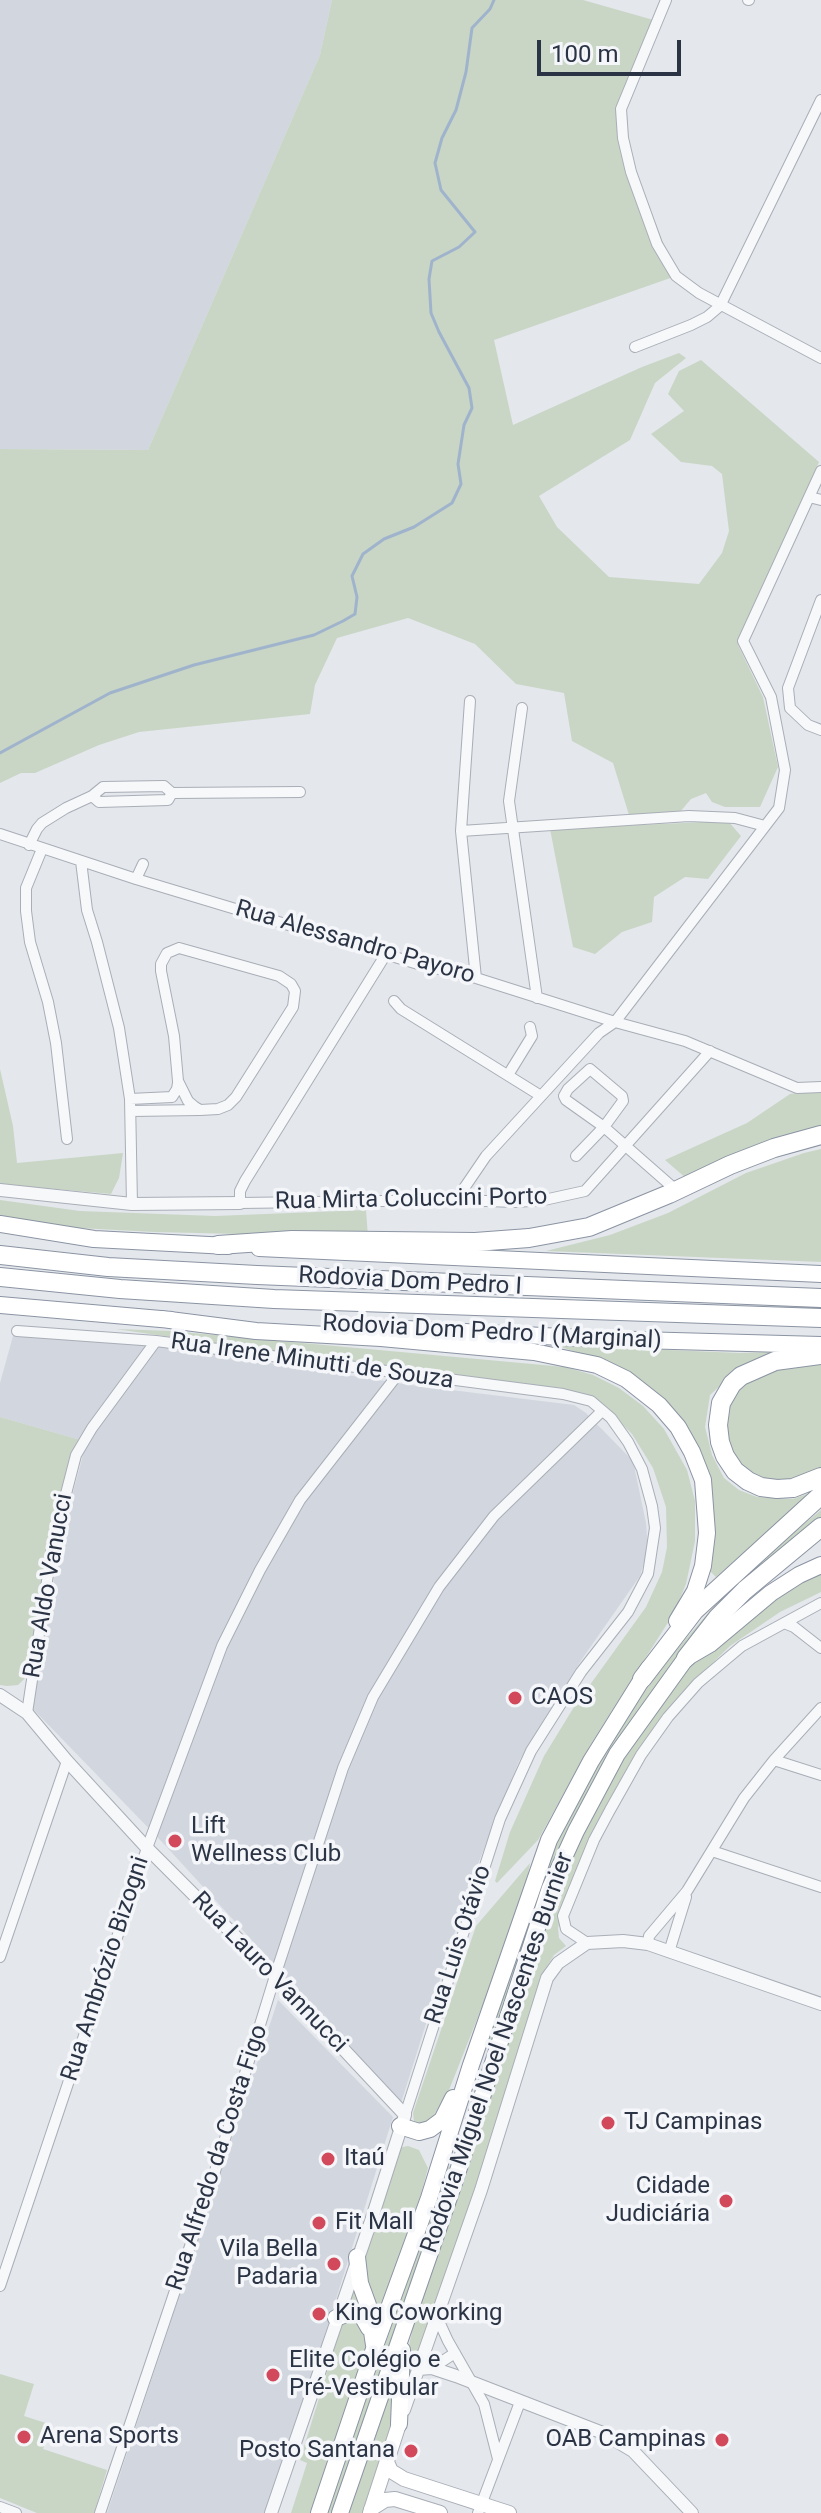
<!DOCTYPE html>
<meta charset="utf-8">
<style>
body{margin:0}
#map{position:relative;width:821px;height:2513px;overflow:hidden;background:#e4e7ec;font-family:Roboto,sans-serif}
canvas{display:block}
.scale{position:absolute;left:537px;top:40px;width:144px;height:36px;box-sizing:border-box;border:4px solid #2b3445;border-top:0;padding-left:10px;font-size:24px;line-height:28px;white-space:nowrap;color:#2b3445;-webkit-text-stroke:6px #f4f6f9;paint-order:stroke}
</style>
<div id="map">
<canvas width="821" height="2513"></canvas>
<div class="scale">100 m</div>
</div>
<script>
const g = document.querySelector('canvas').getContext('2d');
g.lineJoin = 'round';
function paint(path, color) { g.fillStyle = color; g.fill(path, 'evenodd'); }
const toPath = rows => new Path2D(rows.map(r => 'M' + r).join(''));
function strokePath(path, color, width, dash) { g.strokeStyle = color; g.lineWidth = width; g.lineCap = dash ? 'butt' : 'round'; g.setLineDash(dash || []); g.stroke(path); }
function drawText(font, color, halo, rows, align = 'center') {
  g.font = font + ' Roboto,sans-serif'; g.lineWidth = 7; g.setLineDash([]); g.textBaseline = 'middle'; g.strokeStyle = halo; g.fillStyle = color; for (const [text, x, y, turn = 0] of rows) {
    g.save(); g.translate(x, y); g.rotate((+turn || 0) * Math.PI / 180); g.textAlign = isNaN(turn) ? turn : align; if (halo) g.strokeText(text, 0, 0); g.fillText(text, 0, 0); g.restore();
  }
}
paint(toPath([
 [0,0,332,0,320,55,148,450,0,449],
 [13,1336,161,1346,410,1385,574,1405,586,1413,633,1461,646,1523,648,1549,640,1576,582,1659,519,1761,470,1884,401,2103,163,1843,33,1709,61,1536,82,1459,84,1441,0,1417,0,1383],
 [278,2000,393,2117,320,2350,265,2513,107,2513]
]), '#d2d6de');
paint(toPath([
 [332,0,583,0,657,21,622,109,623,138,676,276,494,340,513,425,642,367,679,353,686,358,655,383,630,440,539,496,557,527,609,577,699,584,722,553,729,531,722,474,712,466,681,462,651,434,684,411,668,394,679,371,701,360,819,462,738,645,763,697,778,767,760,807,725,807,712,802,706,793,691,799,680,812,629,815,613,763,572,741,564,693,516,684,475,644,408,618,337,638,315,685,310,714,139,732,99,745,35,773,21,773,0,783,0,449,148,450,320,55],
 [728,821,741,836,708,879,685,877,654,897,652,922,622,932,595,954,573,947,550,829],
 [0,1069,13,1126,17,1163,123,1153,119,1178,111,1194,0,1184],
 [821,1089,821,1129,687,1179,665,1160,747,1123,790,1094],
 [821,1149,821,1262,546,1251,610,1235,668,1213,746,1173,804,1153],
 [0,1200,80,1211,215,1216,366,1210,368,1237,154,1232,60,1227,0,1215],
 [116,1329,171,1331,565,1367,593,1375,619,1388,643,1406,664,1429,687,1470,695,1501,695,1541,686,1584,674,1613,594,1739,538,1840,497,1883,495,1881,510,1832,544,1756,574,1707,646,1607,662,1572,667,1547,666,1507,653,1468,632,1434,605,1407,584,1395,561,1388,368,1366],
 [554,1345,739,1353,775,1352,744,1364,710,1395,705,1427,712,1455,724,1478,739,1490,757,1497,793,1499,815,1491,716,1577,709,1570,701,1456,684,1421,635,1375,589,1356],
 [799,1364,821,1364,821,1470,803,1479,764,1483,741,1469,726,1446,725,1411,737,1389,755,1374],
 [0,1417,84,1441,52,1548,25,1678,18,1685,7,1686,0,1685],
 [821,1510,821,1519,766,1563,615,1752,490,2052,486,2044,560,1830,582,1789,641,1696,677,1649,716,1604,758,1562],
 [821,1573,821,1592,780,1612,730,1646,689,1686,642,1747,562,1912,558,1928,559,1938,566,1946,554,1955,544,1971,465,2223,407,2385,408,2350,413,2327,479,2122,502,2062,544,1928,568,1859,612,1771,682,1674,698,1658,778,1595],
 [530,1863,526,1886,497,1969,449,2090,432,2118,421,2124,414,2121,413,2113,476,1926],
 [408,2146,419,2150,428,2168,421,2194,313,2513,291,2513,307,2463,300,2460,359,2268,398,2148],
 [449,2165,450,2173,334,2513,325,2513],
 [395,2373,394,2428,386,2456,363,2513,348,2513],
 [0,2374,34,2384,24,2416,52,2425,43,2449,107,2470,94,2513,37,2513,0,2498]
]), '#c9d6c5');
strokePath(toPath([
 [0,753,110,693,194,665,314,635,343,621,355,614,357,597,352,576,363,554,384,539,414,527,452,503,461,484,458,464,464,425,472,408,469,388,439,332,431,313,429,279,432,261,459,247,475,232,441,190,435,163,442,138,456,110,466,72,472,28,490,9,494,0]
]), '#9fb4cc', 3);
const minor = toPath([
 [666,0,621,109,623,138,631,172,657,244,676,276,699,293,821,358],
 [748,0,749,0],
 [635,347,691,325,707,317,720,306,821,100],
 [809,497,821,500],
 [821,600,788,688,790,708,808,725,821,730],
 [470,701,461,831,476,978],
 [522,708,509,801,537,998],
 [92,796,99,802,168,800,172,793],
 [461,831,689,816,735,818,765,826],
 [0,834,136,879,418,964,476,978,615,1022,685,1041,797,1088,821,1087],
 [29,845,37,829,42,823,66,808,92,796,103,787,164,786,172,793,300,792],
 [42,849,26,888,26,911,30,942,48,1002,56,1043,67,1139],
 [81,861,87,910,97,942,119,1028,130,1099,132,1204],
 [136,879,143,864],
 [179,948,279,976,291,984,295,991,293,1007,236,1097,228,1105,218,1109,200,1110,195,1107,188,1101,178,1081,174,1036,161,971,161,964,167,953,179,948],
 [386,954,245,1181,240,1191,240,1203,456,1200,516,1202,544,1200,585,1191,710,1051],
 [394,1001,401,1009,541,1096],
 [590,1069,622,1096,623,1101,604,1127,566,1100,564,1096,568,1089,590,1069],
 [508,1075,532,1036,530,1027],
 [130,1099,172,1097,177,1089,178,1083],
 [131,1111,200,1110],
 [576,1156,604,1127,677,1191],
 [456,1200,486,1156,599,1033,615,1022,779,808,785,770,771,697,743,641,821,471],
 [17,1331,156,1341,563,1394,591,1401,611,1418,628,1442,642,1469,652,1506,655,1528,648,1574,628,1612,581,1672,531,1751,500,1819,405,2115],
 [784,1623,794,1627,821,1648],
 [27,1713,52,1548,76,1455,92,1428,156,1341],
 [774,1760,821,1775],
 [712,1851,821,1887],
 [587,1943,566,1929,563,1916,594,1840,610,1810,641,1755,668,1717,698,1683,742,1646,821,1603],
 [648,1944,649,1936,687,1891,744,1798,774,1760,821,1708],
 [669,1952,686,1897],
 [0,1957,67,1761],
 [0,2286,147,1848,222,1646,260,1570,300,1500,399,1373],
 [437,2317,448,2341,484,2404,498,2459],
 [432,2368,455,2353],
 [0,2507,16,2513],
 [100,2513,212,2181,275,1976,343,1768,373,1697,439,1587,494,1516,601,1412],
 [478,2513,520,2402]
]);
const tertiary = toPath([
 [0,1190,132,1204,240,1203],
 [0,1695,27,1713,67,1761,147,1848,275,1976,405,2115,372,2218,271,2513],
 [418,2369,432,2368,456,2376,603,2433,633,2451,692,2513],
 [404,2410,481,2190,547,1978,558,1963,587,1943,623,1941,648,1944,821,2004]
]);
const secondary = toPath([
 [387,2462,391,2471,404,2479,509,2513],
 [371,2509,385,2500,395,2499,440,2513],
 [370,2513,399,2424]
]);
const trunk = toPath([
 [0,1224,94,1239,228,1246],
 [259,1248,821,1274],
 [0,1305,172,1320],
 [162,1319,256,1331,381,1338,534,1352,597,1365,626,1379,659,1405,678,1427,692,1452,703,1480,707,1533,703,1566,695,1591,677,1621],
 [367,1327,601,1339,821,1345],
 [400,2126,419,2132,430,2129,442,2120,453,2098],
 [357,2257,360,2283,368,2305,374,2345],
 [336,2318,351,2312,361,2314,369,2328],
 [399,2424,402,2350],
 [319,2513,375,2346,429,2198,471,2065,549,1840,591,1761,649,1668],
 [340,2513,455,2180,550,1888,576,1831,617,1754,686,1658,710,1644,771,1593,799,1575,821,1565]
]);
const motorway = toPath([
 [218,1245,292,1240,475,1242,529,1238,589,1227,669,1194,730,1165,774,1148,821,1135],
 [0,1255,108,1267,257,1275,821,1298],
 [0,1277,120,1289,274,1299,821,1318],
 [821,1355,775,1361,741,1376,732,1384,721,1403,718,1425,720,1442,725,1456,735,1471,748,1481,761,1487,777,1489,793,1488,821,1477],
 [686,1658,718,1617,745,1590,821,1527],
 [642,1679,695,1610,821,1495]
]);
strokePath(minor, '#a9aeb7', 12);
strokePath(tertiary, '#a9aeb7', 14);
strokePath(secondary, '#a9aeb7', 16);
strokePath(trunk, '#8b94a3', 18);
strokePath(motorway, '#8b94a3', 20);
strokePath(minor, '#f7f8fa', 10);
strokePath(tertiary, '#f7f8fa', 12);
strokePath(secondary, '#fff', 14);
strokePath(trunk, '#fff', 16);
strokePath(motorway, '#fff', 18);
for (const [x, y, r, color] of [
 [515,1698,8,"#d1495b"],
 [175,1841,8,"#d1495b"],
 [608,2123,8,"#d1495b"],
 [328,2159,8,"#d1495b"],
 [726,2201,8,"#d1495b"],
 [319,2223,8,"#d1495b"],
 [334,2264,8,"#d1495b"],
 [319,2314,8,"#d1495b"],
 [273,2375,8,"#d1495b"],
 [24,2437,8,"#d1495b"],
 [722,2440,8,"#d1495b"],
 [411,2451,8,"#d1495b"]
]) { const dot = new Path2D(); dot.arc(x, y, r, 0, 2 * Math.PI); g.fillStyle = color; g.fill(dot); strokePath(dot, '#f4f6f9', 3); }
drawText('24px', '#2b3445', '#f4f6f9', [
 ["Rua Alessandro Payoro",355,943,16],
 ["Rua Mirta Coluccini Porto",411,1200,-1],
 ["Rodovia Dom Pedro I",410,1282,3],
 ["Rodovia Dom Pedro I (Marginal)",492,1333,3],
 ["Rua Irene Minutti de Souza",312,1362,8],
 ["Rua Aldo Vanucci",49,1586,-80],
 ["Rua Luis Otávio",459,1945,-72],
 ["Rua Ambrózio Bizogni",106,1969,-72],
 ["Rua Lauro Vannucci",269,1973,46],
 ["Rodovia Miguel Noel Nascentes Burnier",498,2053,-71],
 ["Rua Alfredo da Costa Figo",218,2158,-72]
]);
drawText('24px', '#2b3445', '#f4f6f9', [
 ["CAOS",531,1698],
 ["Lift",191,1827],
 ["Wellness Club",191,1855],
 ["TJ Campinas",624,2123],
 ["Itaú",344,2159],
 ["Cidade",710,2187,"right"],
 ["Judiciária",710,2215,"right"],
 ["Fit Mall",335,2223],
 ["Vila Bella",318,2250,"right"],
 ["Padaria",318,2278,"right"],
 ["King Coworking",335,2314],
 ["Elite Colégio e",289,2361],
 ["Pré-Vestibular",289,2389],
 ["Arena Sports",40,2437],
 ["OAB Campinas",706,2440,"right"],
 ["Posto Santana",395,2451,"right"]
], 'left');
</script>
